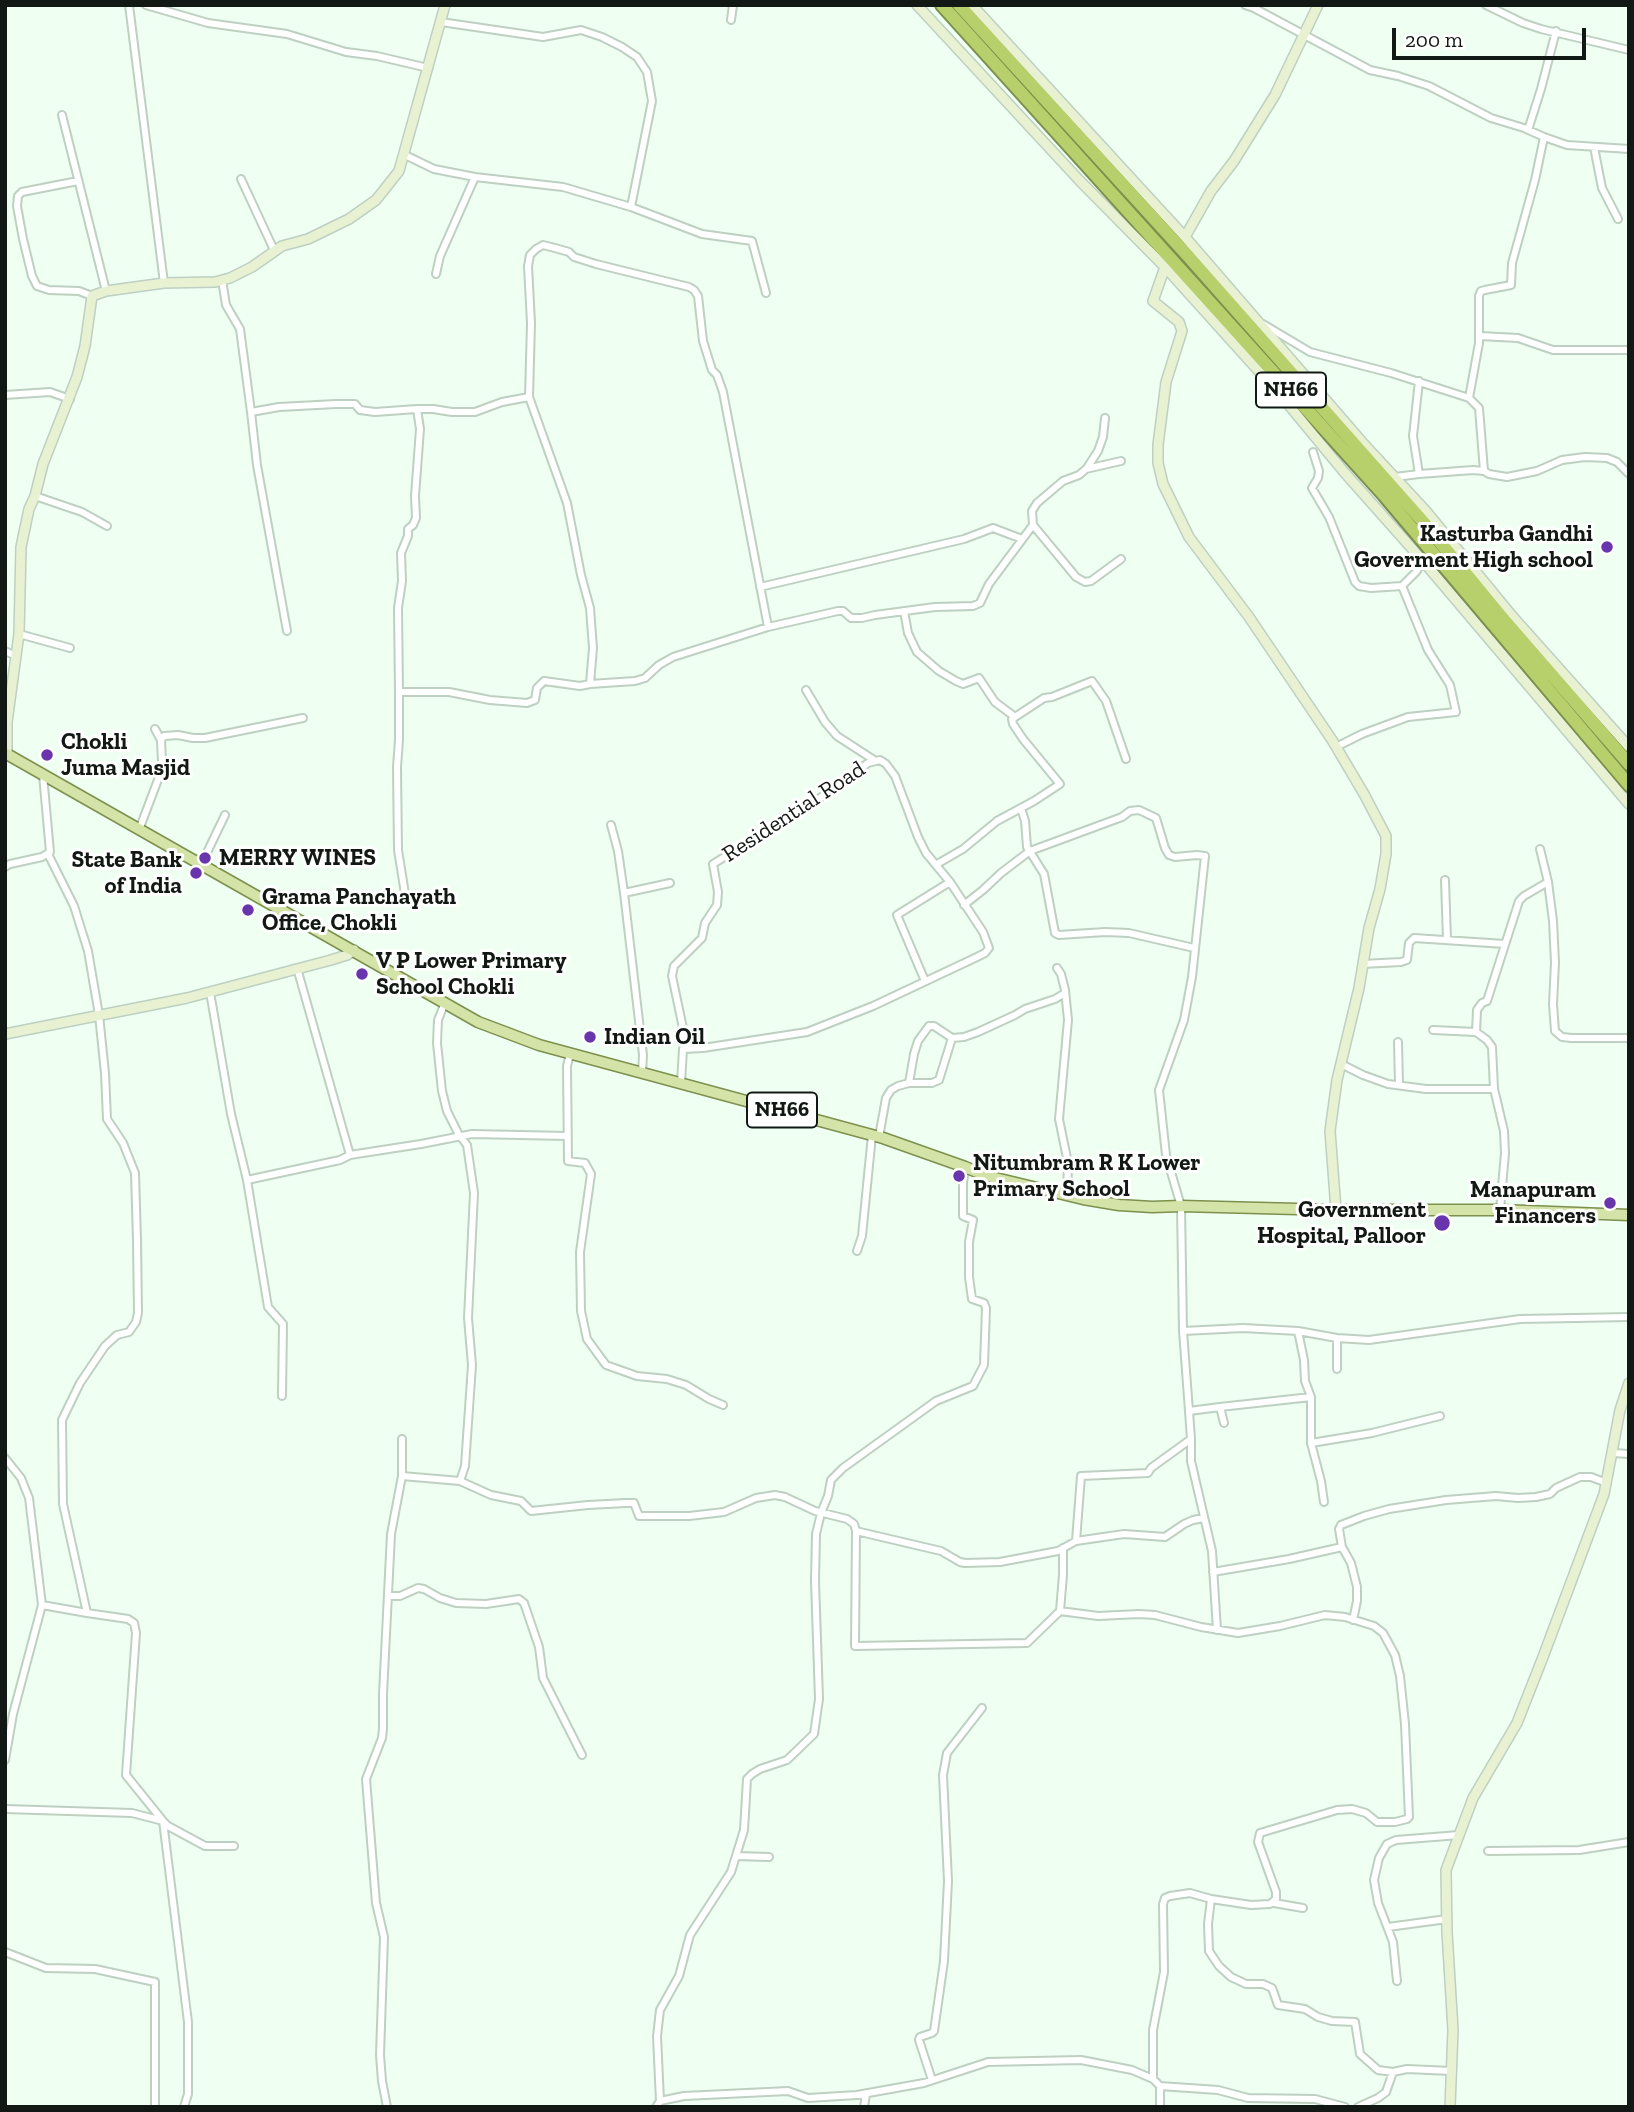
<!DOCTYPE html>
<style>
body{margin:0}
#map{position:relative;width:1634px;height:2112px;overflow:hidden;background:#effff2;font-family:"Zilla Slab",serif}
canvas{display:block}
.frame{position:absolute;inset:0;border:7px solid #121813;pointer-events:none}
.scale{position:absolute;left:1392px;top:28px;width:194px;height:32px;box-sizing:border-box;border:4px solid #121813;border-top:0;padding-left:9px;font-size:21px;line-height:24px;white-space:nowrap;color:#121813;-webkit-text-stroke:5px #fff;paint-order:stroke}
</style>
<div id="map">
<canvas width="1634" height="2112"></canvas>
<div class="frame"></div>
<div class="scale">200 m</div>
</div>
<script>
const g = document.querySelector('canvas').getContext('2d');
g.lineJoin = 'round';
const toPath = rows => new Path2D(rows.map(r => 'M' + r).join(''));
function strokePath(path, color, width, dash) { g.strokeStyle = color; g.lineWidth = width; g.lineCap = dash ? 'butt' : 'round'; g.setLineDash(dash || []); g.stroke(path); }
function drawText(font, color, halo, rows, align = 'center') {
  g.font = font + ' "Zilla Slab",serif'; g.lineWidth = 6; g.setLineDash([]); g.textBaseline = 'middle'; g.strokeStyle = halo; g.fillStyle = color; for (const [text, x, y, turn = 0] of rows) {
    g.save(); g.translate(x, y); g.rotate((+turn || 0) * Math.PI / 180); g.textAlign = isNaN(turn) ? turn : align; if (halo) g.strokeText(text, 0, 0); g.fillText(text, 0, 0); g.restore();
  }
}
const street = toPath([
 [129,5,164,283],
 [146,5,208,23,287,34,346,52,377,56,428,68],
 [1245,5,1254,8,1370,70,1398,76,1429,86,1491,118,1524,128,1544,137,1567,145,1629,149],
 [1486,5,1523,23,1541,29,1629,50],
 [731,20,733,5],
 [441,22,543,37,581,30,602,37,622,47,637,57,647,72,652,101,631,207],
 [62,115,106,291],
 [1528,130,1541,89,1556,31],
 [1594,147,1602,188,1618,219],
 [405,155,434,169,475,177,563,187,631,207,702,234,752,241,766,293],
 [241,179,274,250],
 [78,181,22,192,18,196,17,206,23,239,32,276,37,286,49,290,79,291,92,296],
 [436,274,440,256,475,177],
 [222,280,226,305,240,329,251,412,279,407,336,404,355,404,360,410,375,412,417,409,433,409,452,412,475,412,502,402,529,397,567,503,581,575,590,608,593,648,590,684,635,681,645,678,659,665,673,657,768,627,838,611,843,611,851,618,862,618,875,615,935,607,973,606,980,603,989,584,1033,525,1032,511,1037,503,1063,481,1079,475,1086,469,1121,461],
 [1263,324,1310,352,1391,373,1469,398,1479,408,1484,471,1489,474,1507,477,1537,471,1562,460,1585,457,1607,458,1617,462,1629,474],
 [1480,336,1518,338,1553,350,1629,350],
 [1419,381,1413,436,1419,474,1473,470,1484,471],
 [5,395,50,392,70,399],
 [529,397,531,323,528,266,530,255,536,249,543,245,555,248,569,252,574,257,596,264,689,287,694,290,698,296,703,341,712,370,717,375,723,392,768,627],
 [1469,398,1479,343,1479,296,1481,291,1485,290,1511,285,1512,263,1535,180,1544,137],
 [251,412,257,465,287,631],
 [1313,452,1319,471,1318,478,1312,488,1329,517,1355,582,1359,586,1371,588,1402,586],
 [1087,468,1098,451,1103,437,1105,418],
 [1395,477,1419,474],
 [35,496,82,512,107,526],
 [1033,525,1076,577,1085,582,1091,581,1121,559],
 [760,587,964,539,993,528,1022,539],
 [904,611,908,633,917,652,939,671,956,681,963,684,979,678,995,702,1015,717],
 [19,634,70,648],
 [5,651,14,655],
 [806,690,825,722,837,736,874,760],
 [399,692,398,608,402,581,401,553,408,536,408,529,413,525,416,518,415,496,420,429,417,409],
 [155,729,161,740],
 [1336,747,1362,734,1408,717,1456,712,1450,685,1428,650,1402,586,1416,572,1423,561],
 [1021,808,1025,821,1027,847,1044,874,1055,933,1059,935,1105,932,1129,933,1194,948],
 [611,825,618,851,624,893,643,1055,642,1072],
 [139,830,159,777,162,762,161,740,164,736,178,735,193,738,205,738,303,718],
 [1540,849,1548,882,1553,921,1555,963,1553,1004,1555,1031,1562,1037,1572,1038,1629,1038],
 [48,854,74,906,88,951,99,1015,105,1073,107,1119,123,1143,135,1173,137,1240,138,1313,136,1322,129,1332,117,1335,105,1346,80,1383,62,1420,63,1504,87,1613,128,1619,134,1623,136,1633,126,1775,163,1821,188,2022,188,2094,184,2107],
 [937,864,963,849,997,821,1034,801,1060,784,1023,739,1013,724,1012,719,1044,698,1052,697,1092,681,1106,701,1126,759],
 [201,865,225,815],
 [5,867,10,864,42,857,50,852,43,775],
 [1445,880,1447,940],
 [624,893,670,883],
 [406,900,398,850,397,767,399,740,399,692,449,692,490,700,527,703,535,700,537,688,544,681,580,686,590,684],
 [964,905,983,890,1001,873,1030,851,1122,817,1130,811,1139,810,1156,818,1165,848,1169,855,1175,857,1197,855,1205,856,1192,977,1184,1020,1159,1090,1166,1155,1181,1206,1183,1331,1189,1411],
 [1362,964,1401,962,1407,960,1409,943,1414,938,1505,944],
 [1057,968,1061,974,1065,990,1068,1020,1059,1119,1068,1163,1067,1195],
 [925,981,897,915,950,882],
 [210,992,231,1114,247,1180,268,1307,283,1324,282,1396],
 [444,1005,438,1020,437,1043,442,1091,447,1111,459,1135,467,1145,474,1193,468,1318,472,1365,465,1466,460,1481,491,1495,521,1501,531,1511,588,1505,626,1503,634,1503,639,1516,689,1516,724,1512,756,1498,775,1495,785,1497,815,1511,847,1519,854,1524,856,1531,855,1646,1027,1643,1060,1611,1098,1616,1139,1614,1155,1615,1201,1627,1238,1633,1280,1626,1325,1615,1345,1617,1374,1626,1383,1633,1395,1655,1400,1676,1405,1724,1409,1817,1407,1819,1395,1822,1377,1822,1366,1813,1352,1809,1337,1810,1260,1833,1258,1842,1276,1892,1276,1899,1270,1904,1251,1905,1211,1899,1208,1924,1209,1951,1219,1966,1231,1977,1246,1984,1263,1984,1272,1988,1278,2005,1305,2009,1318,2017,1332,2021,1355,2022,1360,2054,1378,2070,1393,2072,1407,2069,1451,2071],
 [1433,1030,1476,1032],
 [1398,1042,1399,1085],
 [570,1054,567,1066,568,1161,585,1163,591,1174,580,1252,581,1311,587,1339,606,1365,637,1376,667,1379,686,1385,709,1399,723,1405],
 [1341,1064,1363,1075,1388,1084,1426,1089,1494,1089,1504,1131,1505,1153,1500,1210],
 [681,1083,683,1049,703,1048,807,1032,873,1006,977,957,985,953,989,948,983,932,950,882,926,853,918,837,895,776,886,764,880,760,868,763,820,798,713,864,718,892,717,905,705,923,702,938,674,966,672,976,687,1047],
 [909,1083,914,1054,918,1041,929,1026,934,1026,952,1038,964,1037,978,1032,1015,1015,1025,1009,1055,999,1065,993],
 [1494,1089,1492,1047,1487,1040,1476,1032,1477,1010,1482,1003,1487,1001,1519,901,1524,896,1548,882],
 [879,1137,886,1098,891,1090,898,1086,909,1083,932,1083,939,1080,952,1038],
 [350,1155,421,1144,472,1134,567,1136],
 [247,1180,340,1160,350,1155,297,968],
 [857,1251,862,1236,872,1135],
 [1183,1331,1243,1328,1298,1331,1337,1338,1369,1340,1520,1319,1629,1317],
 [1298,1331,1304,1360,1305,1381,1311,1397,1311,1443,1321,1481,1324,1502],
 [1337,1369,1337,1338],
 [1220,1407,1311,1397],
 [402,1439,402,1476],
 [1191,1439,1191,1461,1212,1551,1217,1630],
 [1311,1443,1372,1433,1440,1416],
 [1613,1453,1629,1454],
 [5,1458,21,1478,29,1498,42,1605,13,1714,5,1760],
 [856,1531,941,1551,960,1562,965,1563,1000,1562,1058,1551,1076,1541,1081,1476,1148,1473,1151,1468,1191,1439,1189,1411,1220,1407,1224,1423],
 [1076,1541,1124,1534,1165,1537,1184,1524,1193,1520,1204,1518],
 [1342,1547,1351,1563,1357,1587,1357,1601,1353,1620],
 [1213,1572,1289,1559,1342,1547,1339,1529,1341,1525,1364,1516,1389,1509,1446,1500,1496,1496,1518,1498,1536,1497,1550,1494,1556,1488,1580,1477,1591,1477,1607,1483],
 [389,1596,400,1596,418,1588,424,1589,440,1598,456,1603,486,1604,519,1599,524,1603,539,1647,543,1678,582,1755],
 [42,1605,87,1613],
 [1060,1611,1063,1575,1063,1548],
 [5,1809,132,1813,163,1821,168,1826,205,1846,234,1846],
 [1488,1851,1579,1850,1629,1842],
 [736,1856,769,1857],
 [1274,1903,1303,1908],
 [1388,1927,1447,1919],
 [5,1952,46,1968,95,1969,155,1982,155,2106],
 [1397,1981,1393,1942,1378,1903,1374,1880,1379,1858,1387,1844,1396,1840,1459,1835],
 [1153,2079,1153,2030,1164,1972,1163,1904,1165,1898,1170,1896,1190,1893,1211,1899],
 [932,2080,919,2040,920,2037,932,2033,934,2031,944,1961,948,1881,943,1775,947,1753,982,1708],
 [1160,2086,1218,2090,1248,2098,1315,2099,1345,2107],
 [660,2101,657,2036,660,2010,679,1976,690,1935,731,1872,744,1830,747,1779,752,1774,760,1769,787,1760,814,1734,819,1699,815,1581,816,1534,821,1513,828,1496,831,1480,843,1468,936,1401,973,1386,984,1365,986,1308,984,1303,972,1299,969,1277,969,1242,973,1220,963,1216,963,1183,965,1167],
 [387,2107,382,2081,380,2055,384,1937,376,1903,366,1779,382,1738,383,1729,383,1694,391,1534,402,1476,460,1481],
 [656,2107,660,2101,684,2096,788,2091,808,2098,857,2095,924,2083,988,2062,1081,2060,1132,2070,1153,2079,1160,2086,1160,2107],
 [864,2107,866,2094],
 [1358,2107,1378,2098,1386,2092,1393,2072]
]);
const secondary = toPath([
 [917,5,1080,181,1165,267,1283,398,1344,472,1423,561,1629,804],
 [972,5,1185,237,1362,442,1426,511,1513,617,1629,747],
 [1185,237,1211,191,1234,161,1275,95,1318,5],
 [1165,267,1153,301,1179,322,1182,331,1166,382,1158,445,1158,463,1163,484,1189,537,1249,617,1332,740,1364,794,1386,836,1386,854,1380,889,1369,928,1359,988,1337,1080,1333,1109,1330,1131,1336,1210],
 [7,754,7,722,19,634,21,547,29,509,35,496,43,464,77,377,85,346,92,296,106,291,164,283,215,282,230,278,252,267,282,246,308,239,349,219,376,200,399,171,445,5],
 [5,1034,187,998,331,960,347,955,354,950],
 [1450,2107,1453,2030,1447,1932,1446,1870,1473,1798,1517,1723,1543,1657,1604,1494,1620,1410,1629,1383]
]);
const primary = toPath([
 [5,753,478,1022,539,1045,883,1138,965,1167,987,1176,1083,1199,1119,1205,1152,1207,1181,1206,1336,1210,1500,1210,1629,1215]
]);
const highway = toPath([
 [942,5,1384,495,1629,785],
 [959,5,1187,255,1425,524,1505,621,1629,764]
]);
strokePath(street, '#bdd0c1', 10);
strokePath(secondary, '#bdd0c1', 12);
strokePath(primary, '#7d904d', 13);
strokePath(highway, '#7d904d', 16);
strokePath(street, '#fff', 6);
strokePath(secondary, '#e9f1d3', 9);
strokePath(primary, '#d4e3a7', 10);
strokePath(highway, '#b7d06c', 12);
for (const [x, y, r, color] of [
 [1607,547,7,"#6935ac"],
 [47,755,7,"#6935ac"],
 [205,858,7,"#6935ac"],
 [196,873,7,"#6935ac"],
 [248,910,7,"#6935ac"],
 [362,974,7,"#6935ac"],
 [590,1037,7,"#6935ac"],
 [959,1176,7,"#6935ac"],
 [1610,1203,7,"#6935ac"],
 [1442,1223,9,"#6935ac"]
]) { const dot = new Path2D(); dot.arc(x, y, r, 0, 2 * Math.PI); g.fillStyle = color; g.fill(dot); strokePath(dot, '#fff', 2.5); }
for (const [x, y, w] of [
 [1291,390,70],
 [782,1110,70]
]) { const box = new Path2D(); box.roundRect(x - w / 2, y - 17.5, w, 35, 5); g.fillStyle = '#fff'; g.fill(box); strokePath(box, '#121813', 2); }
drawText('bold 21px', '#121813', null, [
 ["NH66",1291,390],
 ["NH66",782,1110]
]);
drawText('bold 23px', '#121813', '#fff', [
 ["Kasturba Gandhi",1593,534,"right"],
 ["Goverment High school",1593,560,"right"],
 ["Chokli",61,742],
 ["Juma Masjid",61,768],
 ["MERRY WINES",219,858],
 ["State Bank",182,860,"right"],
 ["of India",182,886,"right"],
 ["Grama Panchayath",262,897],
 ["Office, Chokli",262,923],
 ["V P Lower Primary",376,961],
 ["School Chokli",376,987],
 ["Indian Oil",604,1037],
 ["Nitumbram R K Lower",973,1163],
 ["Primary School",973,1189],
 ["Manapuram",1596,1190,"right"],
 ["Financers",1596,1216,"right"],
 ["Government",1426,1210,"right"],
 ["Hospital, Palloor",1426,1236,"right"]
], 'left');
drawText('23px', '#121813', '#fff', [
 ["Residential Road",794,812,-33]
]);
</script>
